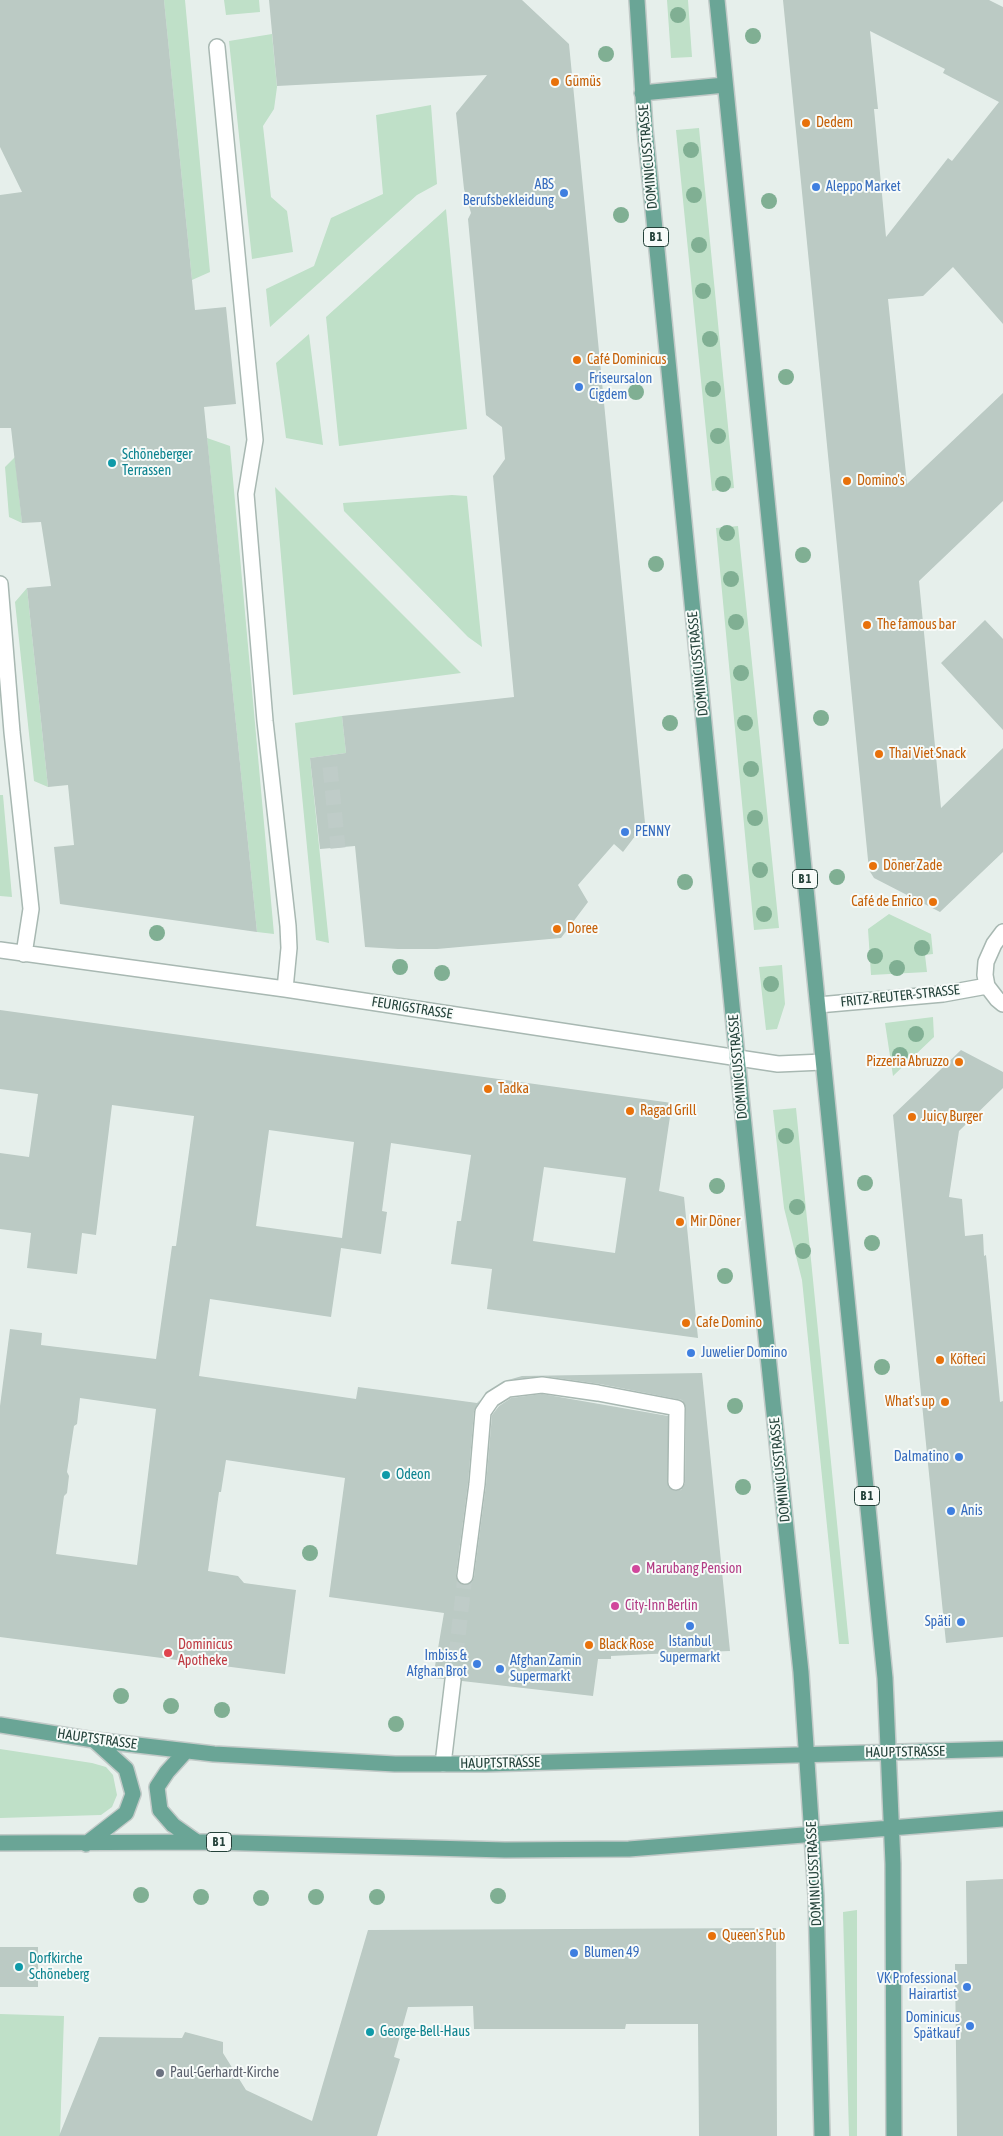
<!DOCTYPE html>
<meta charset="utf-8">
<style>
body{margin:0}
canvas{display:block;background:#e6efeb}
</style>
<canvas width="1003" height="2136"></canvas>
<script>
const g = document.querySelector('canvas').getContext('2d');
g.lineJoin = 'round';
function paint(path, color) { g.fillStyle = color; g.fill(path, 'evenodd'); }
const toPath = rows => new Path2D(rows.map(r => 'M' + r).join(''));
function strokePath(path, color, width, dash) { g.strokeStyle = color; g.lineWidth = width; g.lineCap = dash ? 'butt' : 'round'; g.setLineDash(dash || []); g.stroke(path); }
function drawText(font, color, halo, rows, align = 'center') {
  g.font = font + ' "Asap Condensed",sans-serif'; g.lineWidth = 4; g.setLineDash([]); g.textBaseline = 'middle'; g.strokeStyle = halo; g.fillStyle = color; for (const [text, x, y, turn = 0] of rows) {
    g.save(); g.translate(x, y); g.rotate((+turn || 0) * Math.PI / 180); g.textAlign = isNaN(turn) ? turn : align; if (halo) g.strokeText(text, 0, 0); g.fillText(text, 0, 0); g.restore();
  }
}
paint(toPath([
 [164,0,185,0,210,272,192,280],
 [224,0,259,0,260,12,226,15],
 [667,0,688,0,692,57,671,58],
 [272,34,277,87,274,109,263,126,271,197,287,211,293,252,252,259,229,41],
 [431,105,437,184,417,195,270,327,266,289,314,266,331,218,383,194,376,115],
 [699,128,734,488,712,491,676,130],
 [446,209,467,429,339,446,326,317],
 [309,334,323,445,286,438,276,363],
 [207,438,230,446,274,934,257,932],
 [15,457,22,523,9,517,5,467],
 [275,487,461,673,293,695],
 [452,495,467,496,482,647,468,637,344,511,343,503],
 [738,526,779,928,754,930,716,528],
 [27,588,48,787,34,781,15,602],
 [342,716,346,753,310,758,329,943,316,940,295,723],
 [0,795,3,795,12,897,0,896],
 [889,914,931,934,933,954,925,955,927,972,871,975,868,929],
 [782,965,785,1004,777,1029,766,1030,759,967],
 [933,1017,934,1037,893,1076,885,1023],
 [796,1108,849,1644,839,1644,802,1280,784,1208,773,1110],
 [0,1749,92,1763,106,1767,113,1775,117,1795,112,1807,101,1815,0,1818],
 [857,1910,857,2136,849,2136,843,1912],
 [0,2014,64,2016,60,2136,0,2136]
]), '#bfe0c8');
paint(toPath([
 [0,0,164,0,195,310,226,307,236,404,204,407,257,932,60,904,54,847,74,845,68,785,48,787,27,588,51,586,41,522,22,523,11,428,0,428,0,195,22,192,0,147],
 [269,0,522,0,569,44,645,823,623,852,614,844,578,885,588,902,561,938,437,949,398,949,365,947,355,846,320,849,310,758,346,753,342,716,514,697,493,476,505,459,502,427,486,415,468,219,471,213,464,189,456,113,487,75,277,86],
 [783,0,989,0,1003,7,1003,324,953,267,923,296,888,299,907,484,1003,393,1003,501,919,581,941,808,1003,748,1003,852,940,912,874,878,869,870],
 [870,31,945,69,943,73,999,102,952,161,948,158,886,237,874,109,878,109],
 [985,620,1003,639,1003,730,941,663],
 [0,1010,672,1103,659,1191,684,1197,698,1338,487,1309,492,1269,451,1264,457,1221,461,1221,471,1155,391,1143,382,1211,387,1212,381,1254,341,1248,331,1317,210,1299,199,1376,356,1399,358,1387,477,1403,480,1400,474,1411,468,1483,456,1575,459,1583,464,1585,472,1582,474,1577,486,1485,492,1415,499,1406,511,1398,542,1394,668,1416,668,1486,676,1491,681,1490,685,1483,686,1408,682,1400,600,1384,543,1376,508,1380,522,1376,702,1373,730,1651,651,1654,611,1656,611,1659,598,1659,593,1696,462,1681,459,1673,454,1671,446,1674,444,1679,433,1678,444,1613,329,1597,345,1478,226,1460,221,1492,219,1492,208,1571,238,1576,244,1583,296,1590,285,1674,0,1637,0,1406,10,1329,42,1333,41,1345,156,1359,172,1246,176,1246,194,1116,112,1105,96,1235,82,1233,77,1274,27,1268,31,1233,0,1229,0,1153,29,1157,38,1094,0,1089],
 [269,1130,354,1142,342,1238,256,1226],
 [544,1167,626,1178,615,1253,533,1241],
 [80,1398,156,1409,137,1565,56,1554,64,1496,67,1493,69,1476,67,1472,74,1426,77,1424],
 [961,1050,1003,1072,1003,1088,959,1131,949,1197,962,1199,965,1236,983,1234,984,1256,986,1255,1000,1402,1003,1401,1003,1637,946,1643,893,1115],
 [1003,1879,1003,2136,957,2136,955,1964,967,1964,966,1881],
 [776,1928,777,2136,699,2136,698,2024,626,2024,625,2029,474,2029,473,2006,408,2007,394,2057,400,2059,377,2136,59,2136,99,2037,182,2038,185,2032,223,2042,223,2053,246,2090,312,2121,368,1930],
 [0,1947,38,1947,38,1987,0,1987]
]), '#bbcac4');
strokePath(toPath([
 [330,767,338,848],
 [453,1680,465,1576]
]), '#bfccc8', 15, [15, 8]);
const minor = toPath([
 [217,47,255,440,246,494,265,721,288,926,289,948,285,989],
 [0,584,12,732,31,909,24,954],
 [1003,932,994,944,986,962,985,975,987,986,997,999,1003,1004],
 [0,950,285,989,778,1064,823,1062],
 [818,1005,943,994,987,986],
 [465,1576,477,1484,483,1412,492,1399,508,1389,542,1385,598,1393,677,1408,676,1482],
 [443,1764,453,1680]
]);
const major = toPath([
 [637,0,645,129,742,1106,801,1672,816,1896,822,2136],
 [717,0,885,1678,893,1864,894,2136],
 [642,93,725,85],
 [0,1725,94,1740,214,1754,395,1764,485,1764,1003,1749],
 [186,1751,167,1772,157,1787,160,1810,173,1825,197,1842],
 [0,1843,209,1842,505,1850,629,1849,1003,1819],
 [86,1844,126,1813,133,1794,126,1769,94,1740]
]);
strokePath(minor, '#a8b8b2', 18);
strokePath(major, '#c2cac8', 18);
strokePath(minor, '#fff', 15);
strokePath(major, '#6aa596', 15);
g.fillStyle = '#80af93';
for (const [x, y] of [
 [678,15],
 [753,36],
 [606,54],
 [691,150],
 [694,195],
 [769,201],
 [621,215],
 [699,245],
 [703,291],
 [710,339],
 [786,377],
 [713,389],
 [636,392],
 [718,436],
 [723,484],
 [727,533],
 [803,555],
 [656,564],
 [731,579],
 [736,622],
 [741,673],
 [821,718],
 [670,723],
 [745,723],
 [751,769],
 [755,818],
 [760,870],
 [837,877],
 [685,882],
 [764,914],
 [157,933],
 [922,948],
 [875,956],
 [400,967],
 [897,968],
 [442,973],
 [771,984],
 [916,1034],
 [900,1055],
 [786,1136],
 [865,1183],
 [717,1186],
 [797,1207],
 [872,1243],
 [803,1251],
 [725,1276],
 [882,1367],
 [735,1406],
 [743,1487],
 [310,1553],
 [121,1696],
 [171,1706],
 [222,1710],
 [396,1724],
 [141,1895],
 [498,1896],
 [201,1897],
 [316,1897],
 [377,1897],
 [261,1898]
]) { g.beginPath(); g.arc(x, y, 8, 0, 2 * Math.PI); g.fill(); }
for (const [x, y, r, color] of [
 [555,82,5,"#e8710a"],
 [806,123,5,"#e8710a"],
 [816,187,5,"#3f7fe0"],
 [564,193,5,"#3f7fe0"],
 [577,360,5,"#e8710a"],
 [579,387,5,"#3f7fe0"],
 [112,463,5,"#0f9aa8"],
 [847,481,5,"#e8710a"],
 [867,625,5,"#e8710a"],
 [879,754,5,"#e8710a"],
 [625,832,5,"#3f7fe0"],
 [873,866,5,"#e8710a"],
 [933,902,5,"#e8710a"],
 [557,929,5,"#e8710a"],
 [959,1062,5,"#e8710a"],
 [488,1089,5,"#e8710a"],
 [630,1111,5,"#e8710a"],
 [912,1117,5,"#e8710a"],
 [680,1222,5,"#e8710a"],
 [686,1323,5,"#e8710a"],
 [691,1353,5,"#3f7fe0"],
 [940,1360,5,"#e8710a"],
 [945,1402,5,"#e8710a"],
 [959,1457,5,"#3f7fe0"],
 [386,1475,5,"#0f9aa8"],
 [951,1511,5,"#3f7fe0"],
 [636,1569,5,"#d1479c"],
 [615,1606,5,"#d1479c"],
 [961,1622,5,"#3f7fe0"],
 [690,1626,5,"#3f7fe0"],
 [589,1645,5,"#e8710a"],
 [168,1653,5,"#e0444e"],
 [477,1664,5,"#3f7fe0"],
 [500,1669,5,"#3f7fe0"],
 [712,1936,5,"#e8710a"],
 [574,1953,5,"#3f7fe0"],
 [19,1967,5,"#0f9aa8"],
 [967,1987,5,"#3f7fe0"],
 [970,2026,5,"#3f7fe0"],
 [370,2032,5,"#0f9aa8"],
 [160,2073,5,"#6b7280"]
]) { const dot = new Path2D(); dot.arc(x, y, r, 0, 2 * Math.PI); g.fillStyle = color; g.fill(dot); strokePath(dot, '#f7fbf9', 2); }
for (const [x, y, w] of [
 [656,237,25],
 [805,879,25],
 [867,1496,25],
 [219,1842,25]
]) { const box = new Path2D(); box.roundRect(x - w / 2, y - 9.5, w, 19, 4); g.fillStyle = '#f7fbf9'; g.fill(box); strokePath(box, '#24423a', 1); }
drawText('bold 12px', '#24423a', null, [
 ["B 1",656,237],
 ["B 1",805,879],
 ["B 1",867,1496],
 ["B 1",219,1842]
]);
drawText('14px', '#c56008', '#f7fbf9', [
 ["Gümüs",565,82],
 ["Dedem",816,123],
 ["Café Dominicus",587,360],
 ["Domino's",857,481],
 ["The famous bar",877,625],
 ["Thai Viet Snack",889,754],
 ["Döner Zade",883,866],
 ["Café de Enrico",923,902,"right"],
 ["Doree",567,929],
 ["Pizzeria Abruzzo",949,1062,"right"],
 ["Tadka",498,1089],
 ["Ragad Grill",640,1111],
 ["Juicy Burger",922,1117],
 ["Mir Döner",690,1222],
 ["Cafe Domino",696,1323],
 ["Köfteci",950,1360],
 ["What's up",935,1402,"right"],
 ["Black Rose",599,1645],
 ["Queen's Pub",722,1936]
], 'left');
drawText('14px', '#24423a', '#f7fbf9', [
 ["DOMINICUSSTRASSE",648,157,-95],
 ["DOMINICUSSTRASSE",698,664,-96],
 ["FRITZ-REUTER-STRASSE",900,996,-6],
 ["FEURIGSTRASSE",412,1008,9],
 ["DOMINICUSSTRASSE",738,1067,-95],
 ["DOMINICUSSTRASSE",780,1470,-96],
 ["HAUPTSTRASSE",97,1739,8],
 ["HAUPTSTRASSE",905,1752,-1],
 ["HAUPTSTRASSE",500,1763,-1],
 ["DOMINICUSSTRASSE",814,1874,-93]
]);
drawText('14px', '#366cbe', '#f7fbf9', [
 ["ABS",554,185,"right"],
 ["Berufsbekleidung",554,201,"right"],
 ["Aleppo Market",826,187],
 ["Friseursalon",589,379],
 ["Cigdem",589,395],
 ["PENNY",635,832],
 ["Juwelier Domino",701,1353],
 ["Dalmatino",949,1457,"right"],
 ["Anis",961,1511],
 ["Späti",951,1622,"right"],
 ["Istanbul",690,1642,"center"],
 ["Supermarkt",690,1658,"center"],
 ["Imbiss &",467,1656,"right"],
 ["Afghan Brot",467,1672,"right"],
 ["Afghan Zamin",510,1661],
 ["Supermarkt",510,1677],
 ["Blumen 49",584,1953],
 ["VK Professional",957,1979,"right"],
 ["Hairartist",957,1995,"right"],
 ["Dominicus",960,2018,"right"],
 ["Spätkauf",960,2034,"right"]
], 'left');
drawText('14px', '#0d838f', '#f7fbf9', [
 ["Schöneberger",122,455],
 ["Terrassen",122,471],
 ["Odeon",396,1475],
 ["Dorfkirche",29,1959],
 ["Schöneberg",29,1975],
 ["George-Bell-Haus",380,2032]
], 'left');
drawText('14px', '#b23c85', '#f7fbf9', [
 ["Marubang Pension",646,1569],
 ["City-Inn Berlin",625,1606]
], 'left');
drawText('14px', '#be3a42', '#f7fbf9', [
 ["Dominicus",178,1645],
 ["Apotheke",178,1661]
], 'left');
drawText('14px', '#5b616d', '#f7fbf9', [
 ["Paul-Gerhardt-Kirche",170,2073]
], 'left');
</script>
